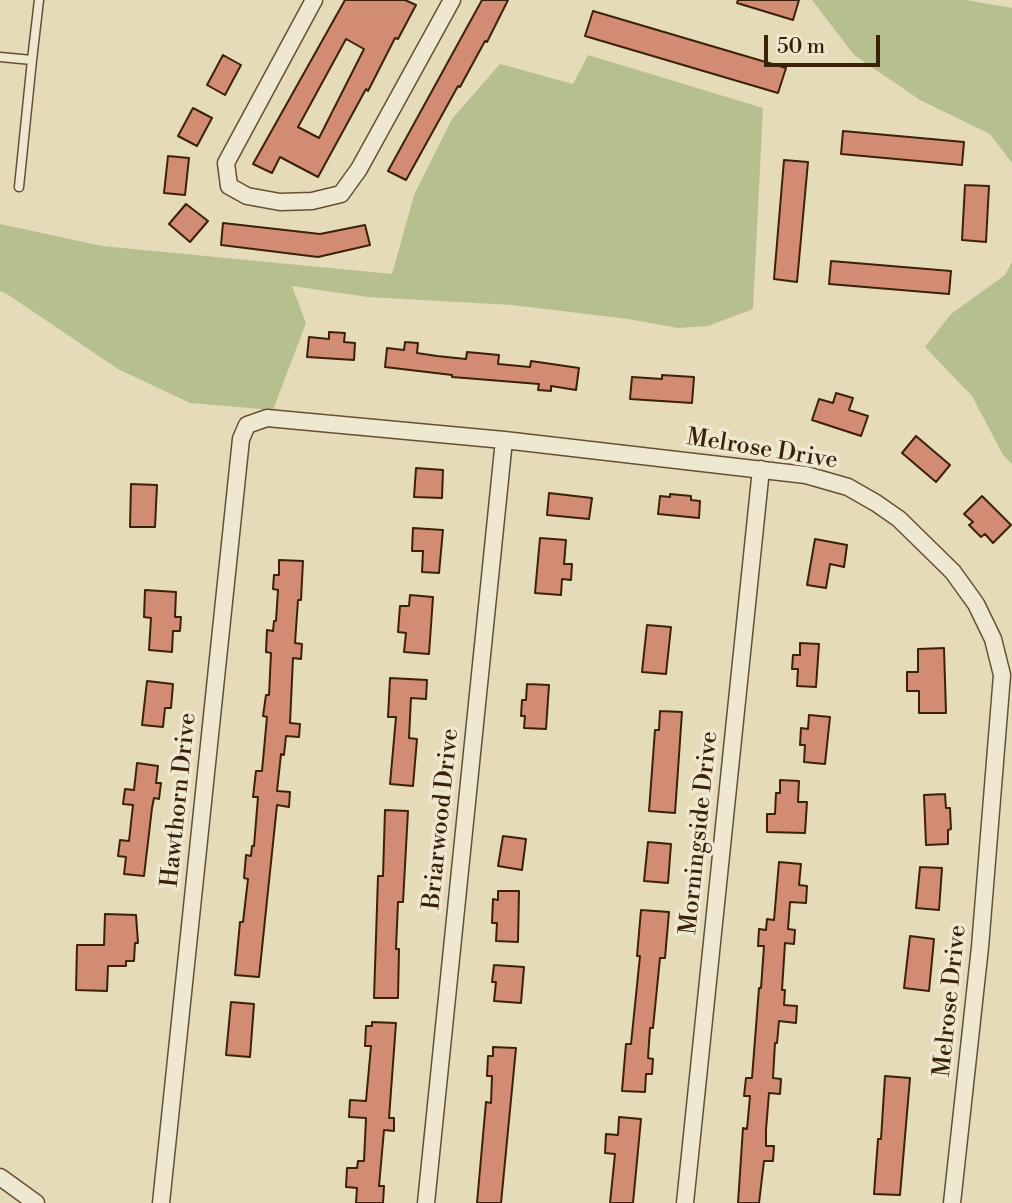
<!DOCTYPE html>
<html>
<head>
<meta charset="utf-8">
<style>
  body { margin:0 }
  #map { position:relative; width:1012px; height:1203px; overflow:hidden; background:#e5dbb8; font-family:"Libre Bodoni",serif }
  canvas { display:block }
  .scale { position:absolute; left:764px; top:35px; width:116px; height:32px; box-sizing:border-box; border:4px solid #3b2108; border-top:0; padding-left:9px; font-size:21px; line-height:24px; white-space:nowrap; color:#3b2108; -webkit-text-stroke:5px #eee8d1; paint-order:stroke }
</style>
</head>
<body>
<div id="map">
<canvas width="1012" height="1203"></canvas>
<div class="scale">50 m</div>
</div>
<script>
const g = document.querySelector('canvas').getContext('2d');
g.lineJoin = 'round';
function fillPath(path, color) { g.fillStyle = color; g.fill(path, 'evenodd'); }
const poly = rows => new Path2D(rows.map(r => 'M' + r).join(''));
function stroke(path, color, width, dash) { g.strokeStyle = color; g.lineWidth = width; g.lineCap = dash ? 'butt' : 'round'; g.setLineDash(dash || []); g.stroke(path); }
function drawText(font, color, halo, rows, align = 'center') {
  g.font = font + ' "Libre Bodoni",serif'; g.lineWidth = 7; g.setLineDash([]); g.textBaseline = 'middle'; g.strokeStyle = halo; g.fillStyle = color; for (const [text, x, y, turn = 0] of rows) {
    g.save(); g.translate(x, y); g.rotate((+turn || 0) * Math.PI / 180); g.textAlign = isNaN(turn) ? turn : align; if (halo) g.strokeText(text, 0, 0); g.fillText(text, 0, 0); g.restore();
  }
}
fillPath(poly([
  [812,0,966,0,1012,8,1012,163,990,134,920,100,854,55],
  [588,55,763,108,753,309,708,326,678,328,628,319,512,305,368,297,292,286,306,323,273,410,190,403,118,369,7,294,0,291,0,224,102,246,392,274,414,195,452,119,500,64,573,84],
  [1012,262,1012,464,1003,455,972,396,925,347,951,314,1005,275]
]), '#b5c08e');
const building = poly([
  [345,0,405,0,416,5,398,39,395,38,368,91,366,89,318,177,280,157,272,173,253,164,345,0],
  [346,39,364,49,319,138,298,127,346,39],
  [482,0,508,0,487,42,485,41,460,87,458,86,406,180,388,171,482,0],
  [738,0,799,0,793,20,737,3,738,0],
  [593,11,786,68,778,93,585,36,593,11],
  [223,55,241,65,225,95,207,85,223,55],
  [193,108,212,118,197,146,178,136,193,108],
  [843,131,964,142,962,165,841,154,843,131],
  [168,156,189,158,185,195,164,193,168,156],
  [784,160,808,162,797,282,774,279,784,160],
  [965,185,989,186,986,242,962,240,965,185],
  [186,204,208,221,190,242,169,224,186,204],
  [223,223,320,234,365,225,370,245,318,257,221,245,223,223],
  [831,261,951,271,949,294,829,284,831,261],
  [329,332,345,333,344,342,355,343,354,360,307,357,309,337,329,339,329,332],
  [405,342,418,343,417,353,437,356,466,359,467,352,499,355,498,364,530,367,531,361,579,368,576,390,551,386,551,391,538,390,539,384,452,377,452,375,385,367,387,348,404,350,405,342],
  [662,375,694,377,692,403,630,399,632,377,662,379,662,375],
  [836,393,853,398,849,410,868,416,861,436,812,420,819,399,833,403,836,393],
  [916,436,950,465,936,482,902,453,916,436],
  [416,468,443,470,442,498,414,497,416,468],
  [131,484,157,485,155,527,130,527,131,484],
  [549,493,592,498,589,519,547,515,549,493],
  [670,494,691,496,691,500,700,501,699,518,658,514,660,496,670,497,670,494],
  [982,496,1011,525,993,543,985,534,981,537,969,525,973,522,964,514,982,496],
  [413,528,443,530,439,573,422,572,423,551,412,551,413,528],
  [540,538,566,540,564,564,572,564,571,580,562,579,561,595,535,593,540,538],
  [815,539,847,545,844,567,830,564,826,588,807,585,815,539],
  [279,560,303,561,301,600,298,600,295,643,302,644,301,659,293,658,290,723,300,724,299,737,286,736,284,755,281,754,277,791,290,792,289,807,277,805,259,977,235,975,240,922,243,922,248,879,244,878,246,855,251,856,252,846,254,846,258,797,253,797,256,771,262,771,267,717,263,716,266,695,269,695,271,653,266,652,267,630,273,631,274,621,276,621,278,590,273,589,274,575,279,575,279,560],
  [145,590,176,592,175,617,181,617,180,631,173,631,172,652,149,650,151,618,144,617,145,590],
  [410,595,433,597,429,654,404,652,406,633,398,632,400,606,409,606,410,595],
  [647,625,671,627,666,674,642,672,647,625],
  [800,643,819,644,816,687,797,686,798,669,792,669,793,655,800,655,800,643],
  [944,648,946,713,919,713,919,691,907,691,907,672,918,672,918,649,944,648],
  [390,678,427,680,426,699,411,698,409,738,417,739,413,786,390,784,396,717,388,717,390,678],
  [147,681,173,684,171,708,165,708,163,727,142,725,147,681],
  [527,684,549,685,546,729,524,728,525,716,521,716,522,700,526,700,527,684],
  [660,711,682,712,675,813,649,811,655,730,659,730,660,711],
  [809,715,830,717,825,764,804,762,805,745,800,745,801,728,808,729,809,715],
  [137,763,158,766,156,783,161,783,159,799,154,798,152,808,144,876,124,874,126,857,118,856,120,840,129,841,133,805,123,804,125,789,134,790,137,763],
  [780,780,799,781,798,802,807,802,805,833,767,832,767,814,775,814,776,793,780,793,780,780],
  [945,794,946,808,950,808,951,829,948,830,948,844,926,845,924,795,945,794],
  [385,810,408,811,403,902,398,902,396,949,399,949,398,998,374,998,378,876,383,876,385,810],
  [503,836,526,839,522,870,498,866,503,836],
  [648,842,671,844,668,883,644,881,648,842],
  [779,862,801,864,799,885,807,886,806,903,790,902,788,929,795,930,794,944,785,943,782,990,785,990,784,1005,797,1006,796,1023,779,1021,777,1043,775,1043,773,1078,781,1079,780,1094,769,1093,766,1130,766,1146,774,1146,773,1161,764,1161,759,1203,738,1203,743,1128,747,1129,750,1096,744,1096,746,1078,752,1078,759,988,761,988,764,946,758,946,759,929,766,930,767,919,774,920,779,862],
  [920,867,942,868,939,910,916,908,920,867],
  [498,891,519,891,518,942,496,941,497,923,492,923,493,899,498,900,498,891],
  [641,910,669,912,665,958,660,958,653,1028,650,1028,648,1058,653,1059,652,1074,646,1074,645,1092,622,1091,626,1044,631,1044,640,956,637,956,641,910],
  [105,914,136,915,138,943,135,943,134,961,126,961,126,966,108,966,107,991,76,990,77,945,104,945,105,914],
  [910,936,934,939,929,991,904,988,910,936],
  [494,965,524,967,521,1003,494,1001,496,982,492,982,494,965],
  [231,1002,254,1004,250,1057,226,1055,231,1002],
  [372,1022,396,1023,389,1118,394,1118,394,1131,384,1130,379,1186,384,1186,383,1203,356,1203,357,1188,346,1187,347,1168,357,1168,358,1161,364,1161,366,1118,349,1117,350,1100,366,1101,371,1046,365,1046,366,1026,372,1026,372,1022],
  [493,1047,516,1048,501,1203,477,1203,486,1102,491,1103,492,1076,487,1076,488,1056,493,1056,493,1047],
  [885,1076,910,1078,900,1195,874,1194,878,1139,881,1139,885,1076],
  [619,1117,641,1119,633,1203,610,1203,615,1154,605,1153,606,1134,618,1135,619,1117]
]);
fillPath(building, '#d18c73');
stroke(building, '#3b2108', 2);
const service = poly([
  [0,57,32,60,39,0],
  [19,187,32,60]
]);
const minor = poly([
  [314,0,226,163,229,186,247,196,280,202,312,201,341,194,359,169,452,0],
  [0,1177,36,1203],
  [161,1203,241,439,247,425,267,418,504,440,806,475,848,487,876,503,899,519,953,572,976,604,993,639,1002,675,980,947,952,1203],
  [426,1203,504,440],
  [685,1203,761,469]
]);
stroke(service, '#665034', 11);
stroke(minor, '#665034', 19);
stroke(service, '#eee8d1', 8);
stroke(minor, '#eee8d1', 16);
drawText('24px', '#3b2108', '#eee8d1', [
  ["Melrose Drive",762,450,9],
  ["Hawthorn Drive",180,800,-84],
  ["Briarwood Drive",442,819,-84],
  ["Morningside Drive",700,833,-84],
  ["Melrose Drive",951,1001,-84]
]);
</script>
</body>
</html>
